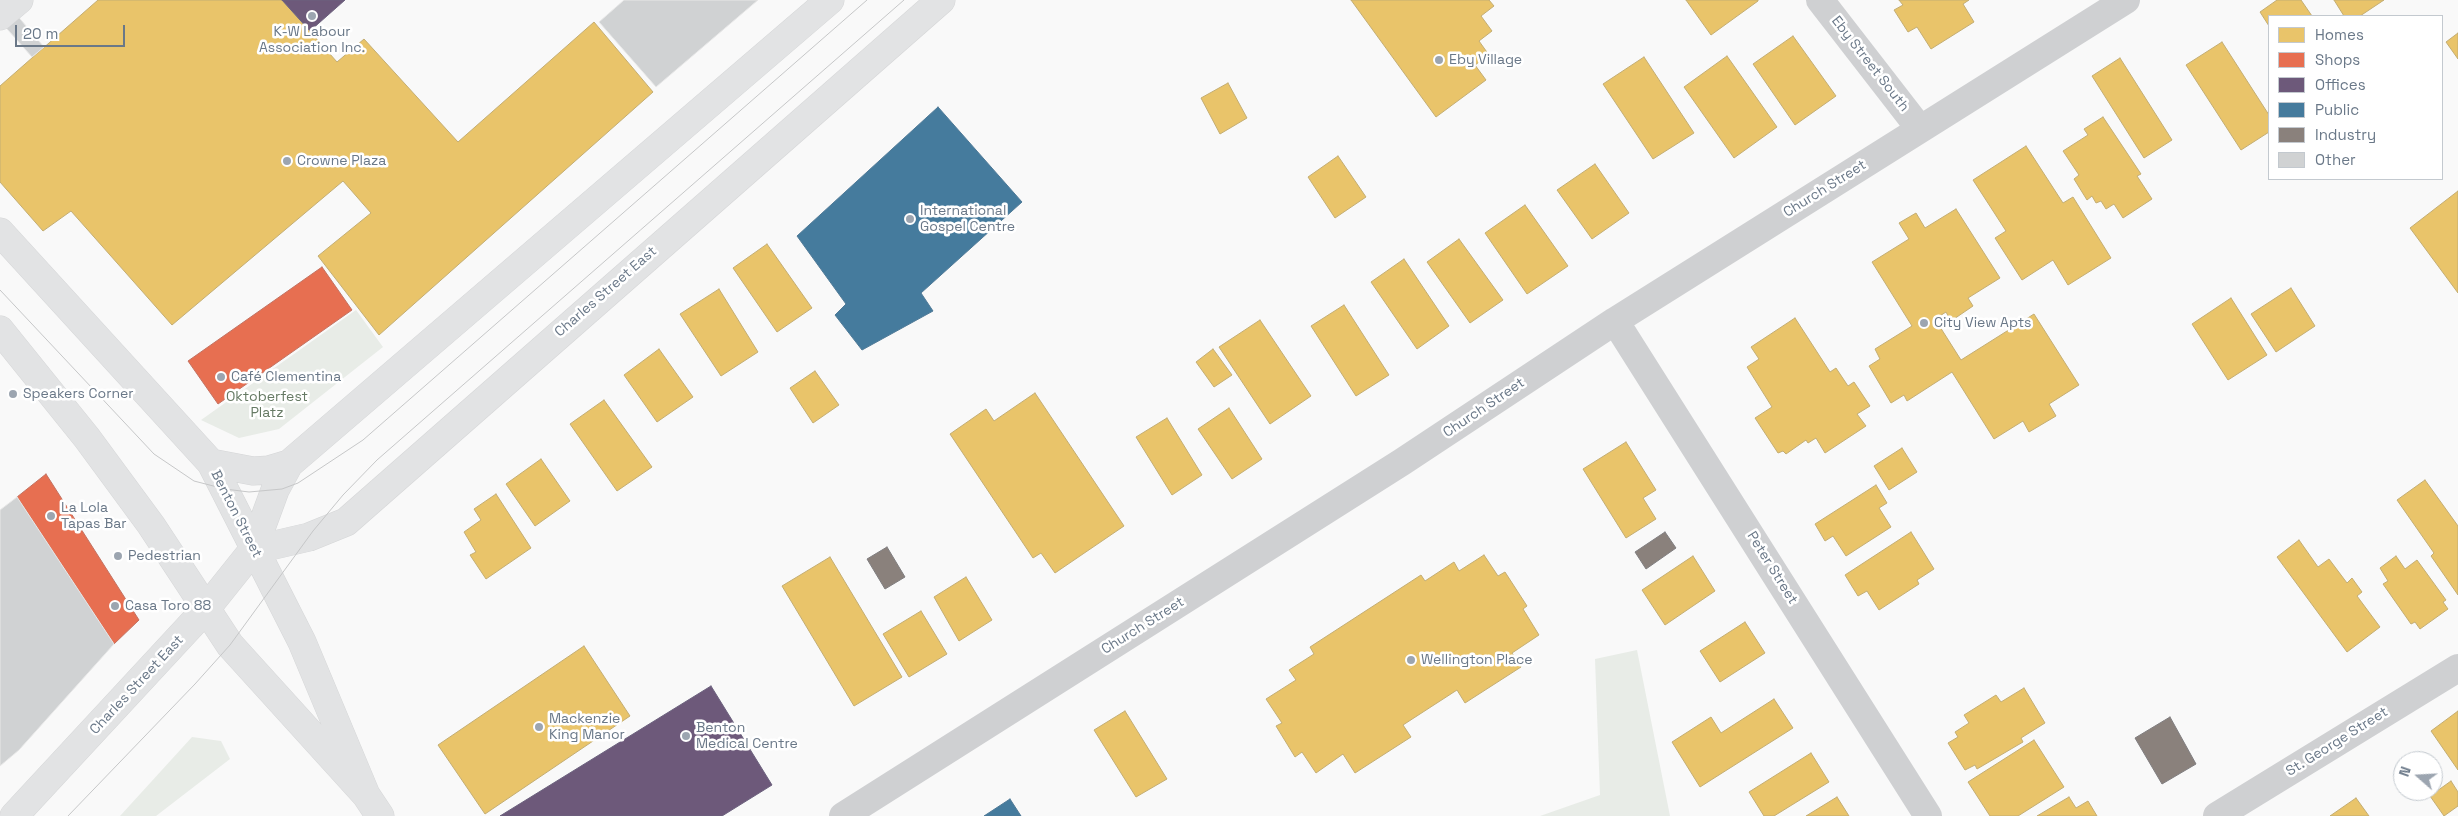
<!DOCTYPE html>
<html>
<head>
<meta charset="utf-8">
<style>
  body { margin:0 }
  #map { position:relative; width:2458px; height:816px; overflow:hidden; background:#f9f9f9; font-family:"Space Grotesk",sans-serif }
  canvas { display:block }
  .legend { position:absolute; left:2268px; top:15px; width:175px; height:165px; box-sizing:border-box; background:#fff; border:1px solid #c3c9cf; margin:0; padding:6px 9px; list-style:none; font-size:15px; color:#6a7888 }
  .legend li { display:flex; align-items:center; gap:10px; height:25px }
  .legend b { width:25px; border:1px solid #c3c9cf }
  .north { position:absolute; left:2393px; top:751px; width:50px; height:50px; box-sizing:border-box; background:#fff; border:1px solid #c3c9cf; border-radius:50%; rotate:289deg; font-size:14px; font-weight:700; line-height:20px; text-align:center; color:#6a7888 }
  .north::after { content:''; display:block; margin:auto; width:18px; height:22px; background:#9ca5b0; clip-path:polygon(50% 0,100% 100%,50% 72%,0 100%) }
  .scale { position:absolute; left:15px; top:25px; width:110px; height:22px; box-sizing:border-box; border:2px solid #6a7888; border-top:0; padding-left:6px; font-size:15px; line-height:18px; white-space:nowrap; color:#6a7888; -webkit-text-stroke:4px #fff; paint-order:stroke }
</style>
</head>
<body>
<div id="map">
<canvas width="2458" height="816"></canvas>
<ul class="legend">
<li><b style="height:14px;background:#e9c46a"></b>Homes</li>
<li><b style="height:14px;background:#e76f51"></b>Shops</li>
<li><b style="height:14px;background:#6d597a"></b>Offices</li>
<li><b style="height:14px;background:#457b9d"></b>Public</li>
<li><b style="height:14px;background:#8a817c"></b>Industry</li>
<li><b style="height:14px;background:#d0d2d3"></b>Other</li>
</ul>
<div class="north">N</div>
<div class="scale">20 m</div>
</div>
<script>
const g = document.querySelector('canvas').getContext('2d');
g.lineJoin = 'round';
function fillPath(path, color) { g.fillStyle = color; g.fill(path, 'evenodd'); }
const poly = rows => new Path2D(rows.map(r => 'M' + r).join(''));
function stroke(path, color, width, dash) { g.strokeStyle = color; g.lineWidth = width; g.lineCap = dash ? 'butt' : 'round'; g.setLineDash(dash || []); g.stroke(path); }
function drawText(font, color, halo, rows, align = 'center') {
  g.font = font + ' "Space Grotesk",sans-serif'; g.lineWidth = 5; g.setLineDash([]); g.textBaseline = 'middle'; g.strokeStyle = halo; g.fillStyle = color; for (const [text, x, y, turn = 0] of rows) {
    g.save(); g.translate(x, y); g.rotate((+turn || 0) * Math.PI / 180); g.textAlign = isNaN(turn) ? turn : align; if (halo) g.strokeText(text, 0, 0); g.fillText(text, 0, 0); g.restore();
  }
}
fillPath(poly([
  [356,310,383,347,279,429,239,438,201,420],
  [1637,650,1670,816,1540,816,1600,795,1595,659],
  [192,737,221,741,230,759,156,816,120,816]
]), '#e8ece7');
const homes = poly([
  [98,0,282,0,337,62,364,39,458,142,594,22,653,92,379,335,318,256,371,213,343,181,172,325,71,211,43,231,0,182,0,86,98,0],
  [1351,0,1489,0,1494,6,1481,16,1492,31,1479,41,1489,55,1475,65,1486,80,1436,117,1351,0],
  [1686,0,1758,0,1758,1,1711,35,1686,0],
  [1899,0,1969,0,1963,4,1974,22,1931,49,1917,27,1908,32,1894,10,1903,5,1899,0],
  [2277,0,2301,0,2312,16,2269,16,2269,26,2260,12,2277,0],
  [2334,0,2384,0,2360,16,2344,16,2334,0],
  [2458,33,2458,59,2446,42,2458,33],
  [1793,36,1836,96,1795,125,1753,64,1793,36],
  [2222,42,2269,115,2269,132,2241,150,2186,65,2222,42],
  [1727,56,1777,127,1734,158,1684,87,1727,56],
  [1644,57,1694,133,1653,159,1603,84,1644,57],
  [2120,58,2172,140,2144,158,2092,76,2120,58],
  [1228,83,1247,118,1220,134,1201,98,1228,83],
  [2103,117,2141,174,2137,176,2152,199,2123,218,2114,204,2106,209,2101,201,2096,203,2092,196,2087,200,2074,179,2079,175,2063,151,2088,135,2084,129,2103,117],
  [2026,146,2063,203,2073,197,2111,258,2068,285,2053,260,2022,280,1995,238,2006,231,1973,180,2026,146],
  [1338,156,1366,197,1335,218,1308,177,1338,156],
  [1595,164,1629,213,1592,239,1557,190,1595,164],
  [2458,191,2458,293,2410,228,2458,191],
  [1525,205,1568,266,1527,294,1485,233,1525,205],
  [1956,209,2000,278,1968,298,1973,306,1951,321,1946,312,1935,319,1961,360,2034,314,2079,385,2049,404,2056,416,2029,432,2023,421,1994,439,1952,372,1907,401,1904,395,1891,403,1869,366,1880,359,1875,349,1912,326,1872,262,1909,239,1899,223,1916,213,1925,228,1956,209],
  [1459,239,1503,300,1470,323,1427,262,1459,239],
  [767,244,812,308,777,332,733,268,767,244],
  [1404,259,1449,326,1417,349,1371,282,1404,259],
  [2291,288,2315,326,2276,352,2251,314,2291,288],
  [719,289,758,352,721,376,680,314,719,289],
  [2231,298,2267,355,2228,380,2192,324,2231,298],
  [1344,305,1389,375,1356,396,1311,326,1344,305],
  [1795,318,1830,372,1836,368,1848,386,1854,382,1870,406,1857,414,1866,426,1825,453,1816,438,1808,443,1806,440,1786,454,1783,451,1778,453,1755,418,1772,407,1747,367,1759,359,1751,347,1795,318],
  [1260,320,1311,396,1270,424,1219,347,1260,320],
  [659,349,693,397,657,422,624,375,659,349],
  [1213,349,1232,375,1214,387,1196,362,1213,349],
  [815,371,839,405,813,423,790,388,815,371],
  [1035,393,1124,526,1055,573,1041,553,1033,558,950,434,986,409,994,421,1035,393],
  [604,400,652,467,617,491,570,424,604,400],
  [1229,408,1262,459,1232,479,1198,429,1229,408],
  [1167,418,1202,475,1172,495,1136,437,1167,418],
  [1626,442,1656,490,1643,498,1656,519,1626,538,1583,469,1626,442],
  [1902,448,1917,472,1889,490,1874,466,1902,448],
  [541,459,570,501,535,526,506,484,541,459],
  [2425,480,2458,526,2458,595,2431,556,2434,553,2397,500,2425,480],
  [1876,485,1887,503,1879,508,1891,527,1846,556,1833,536,1825,541,1815,524,1876,485],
  [496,494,531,548,486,579,470,555,476,552,464,532,481,520,474,509,496,494],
  [1911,532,1934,569,1917,580,1919,584,1879,610,1867,591,1858,596,1845,575,1911,532],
  [2299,540,2318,567,2329,559,2347,583,2352,578,2362,592,2357,596,2380,627,2347,652,2277,557,2299,540],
  [1484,555,1498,576,1505,572,1527,606,1523,609,1539,635,1512,653,1521,667,1465,703,1457,690,1403,725,1411,737,1355,773,1343,754,1316,773,1302,752,1295,757,1276,726,1282,723,1266,699,1296,680,1289,670,1314,654,1310,647,1421,575,1425,581,1454,562,1459,571,1484,555],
  [1693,556,1715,591,1665,625,1642,590,1693,556],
  [2396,556,2405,569,2417,560,2446,600,2443,602,2448,609,2420,629,2415,622,2411,624,2383,584,2388,581,2380,568,2396,556],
  [830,557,902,677,854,706,782,586,830,557],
  [966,577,992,620,959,641,934,597,966,577],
  [921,611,947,654,909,677,883,634,921,611],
  [1745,622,1765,653,1720,682,1700,651,1745,622],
  [584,646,630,716,485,814,438,745,584,646],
  [2024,688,2045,723,2021,738,2023,742,1977,769,1975,765,1965,770,1948,743,1958,737,1955,732,1969,723,1964,715,1996,695,2001,702,2024,688],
  [1774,699,1793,728,1700,787,1672,742,1711,717,1721,733,1774,699],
  [1125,711,1167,779,1136,797,1094,730,1125,711],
  [2458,711,2458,770,2431,731,2458,711],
  [2034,740,2064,787,2018,816,1990,816,1968,782,2034,740],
  [1811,753,1829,782,1774,816,1764,816,1749,792,1811,753],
  [2451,781,2458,792,2458,806,2444,816,2430,796,2451,781],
  [1837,797,1849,816,1806,816,1837,797],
  [2069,797,2076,808,2088,801,2097,816,2037,816,2069,797],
  [2356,798,2369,816,2330,816,2356,798]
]);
fillPath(homes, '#e9c46a');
stroke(homes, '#c3ad73', 1);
const shops = poly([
  [322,267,352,310,218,404,188,361,322,267],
  [46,474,139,620,114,644,17,497,46,474]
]);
fillPath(shops, '#e76f51');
stroke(shops, '#c27262', 1);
const offices = poly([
  [282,0,345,0,310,31,282,0],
  [711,686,772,785,722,816,500,816,711,686]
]);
fillPath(offices, '#6d597a');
stroke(offices, '#6c627e', 1);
const public = poly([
  [938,107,1022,202,921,293,933,311,862,350,835,315,846,304,797,236,938,107],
  [1010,799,1021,816,984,816,1010,799]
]);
fillPath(public, '#457b9d');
stroke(public, '#507a97', 1);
const industry = poly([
  [1665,532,1676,548,1646,569,1635,552,1665,532],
  [887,547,905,577,885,589,867,559,887,547],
  [2170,717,2196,764,2162,784,2135,738,2170,717]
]);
fillPath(industry, '#8a817c');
stroke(industry, '#807e80', 1);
const building = poly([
  [4,0,44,47,32,57,0,21,4,0],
  [624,0,758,0,656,87,599,22,624,0],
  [17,497,114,644,19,750,0,766,0,510,17,497]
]);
fillPath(building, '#d0d2d3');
stroke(building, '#e8e8e8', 1);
const secondary = poly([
  [0,16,19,0],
  [0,232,211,463,302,642,366,795],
  [0,330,87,438,151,525,230,645,366,795,380,816],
  [211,463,253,471,269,470,289,464],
  [253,550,309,537,346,522,941,0],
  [14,816,205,610,253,550,275,490,289,464,830,0]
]);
stroke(secondary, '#d5d6d7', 29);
stroke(poly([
  [1820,0,1920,129],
  [1615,321,1928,816],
  [843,816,1402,462,1615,321,2126,0],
  [2217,816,2458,668]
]), '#cfd0d2', 28);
stroke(secondary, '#e2e3e4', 28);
stroke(poly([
  [0,290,154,454,194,481,225,489,249,492,282,489,298,483,363,440,867,0],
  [68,816,195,684,230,645,313,531,343,495,377,460,904,0]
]), '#c6c7c8', 1);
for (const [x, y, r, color] of [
  [312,16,5,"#9ca5b0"],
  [1439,60,5,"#9ca5b0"],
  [287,161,5,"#9ca5b0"],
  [910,219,5,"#9ca5b0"],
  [1924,323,5,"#9ca5b0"],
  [221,377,5,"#9ca5b0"],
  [13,394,5,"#9ca5b0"],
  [51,516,5,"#9ca5b0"],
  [118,556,5,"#9ca5b0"],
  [115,606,5,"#9ca5b0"],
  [1411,660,5,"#9ca5b0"],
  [539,727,5,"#9ca5b0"],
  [686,736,5,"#9ca5b0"]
]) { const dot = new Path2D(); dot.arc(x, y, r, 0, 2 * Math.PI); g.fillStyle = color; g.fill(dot); stroke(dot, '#fff', 2); }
drawText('14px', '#6a7888', '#fff', [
  ["K-W Labour",312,32,"center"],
  ["Association Inc.",312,48,"center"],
  ["Eby Village",1449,60],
  ["Crowne Plaza",297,161],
  ["International",920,211],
  ["Gospel Centre",920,227],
  ["City View Apts",1934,323],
  ["Café Clementina",231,377],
  ["Speakers Corner",23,394],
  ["La Lola",61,508],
  ["Tapas Bar",61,524],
  ["Pedestrian",128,556],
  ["Casa Toro 88",125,606],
  ["Wellington Place",1421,660],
  ["Mackenzie",549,719],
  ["King Manor",549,735],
  ["Benton",696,728],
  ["Medical Centre",696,744]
], 'left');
drawText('14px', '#6a7888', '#fff', [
  ["Eby Street South",1870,64,52],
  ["Church Street",1825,189,-32],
  ["Charles Street East",606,292,-41],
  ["Church Street",1484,408,-34],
  ["Benton Street",236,514,63],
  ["Peter Street",1772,568,58],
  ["Church Street",1143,626,-32],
  ["Charles Street East",137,685,-47],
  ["St. George Street",2337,742,-32]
]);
drawText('14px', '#667a64', '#fff', [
  ["Oktoberfest",267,397],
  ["Platz",267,413]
]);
</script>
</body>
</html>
